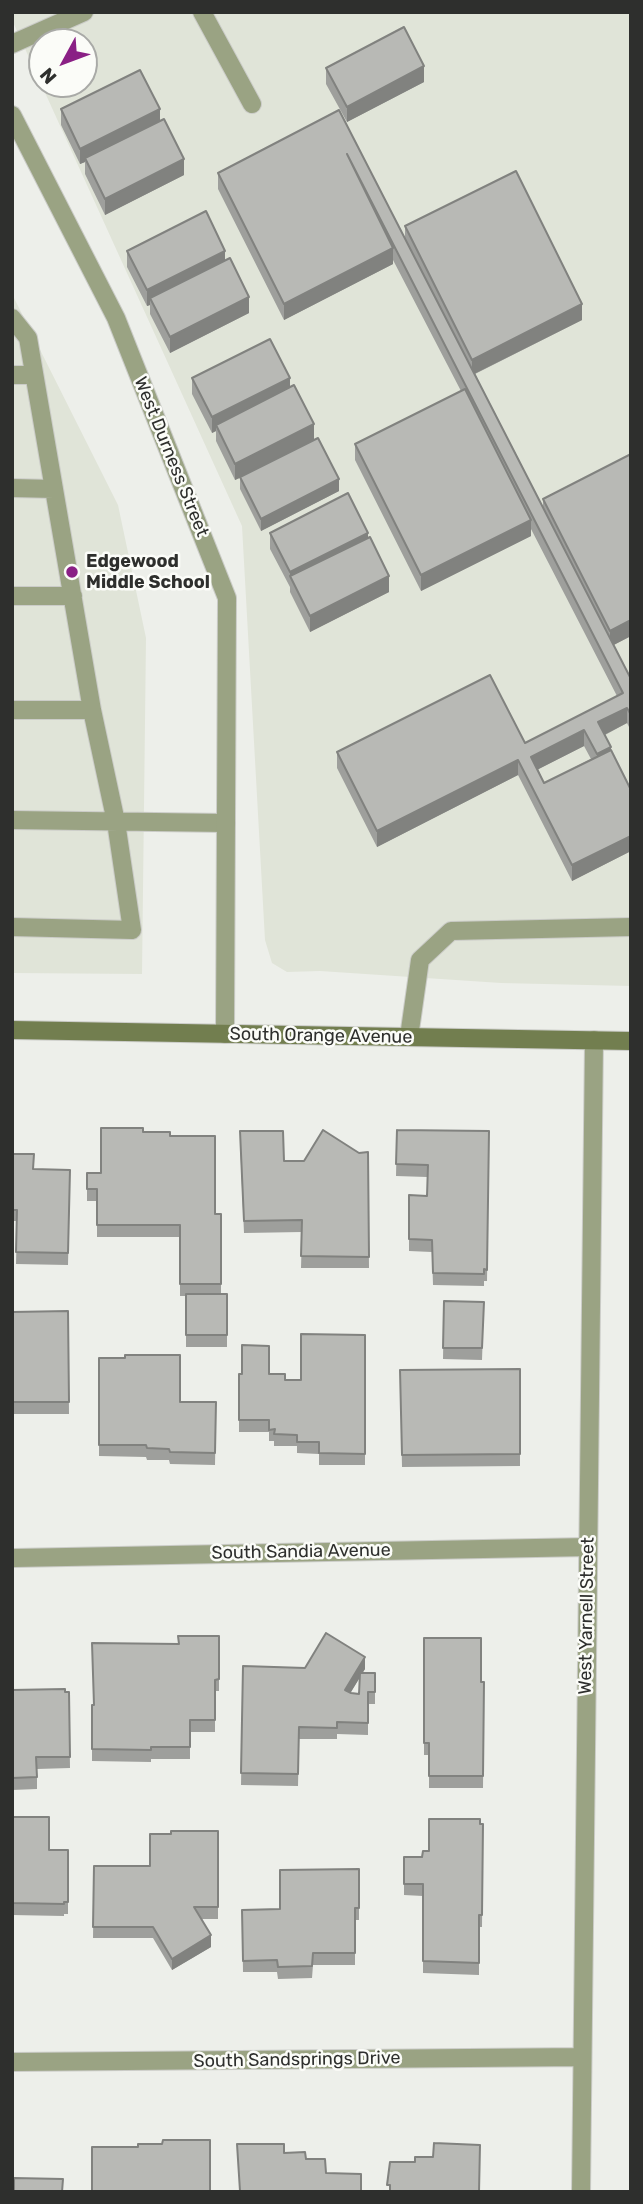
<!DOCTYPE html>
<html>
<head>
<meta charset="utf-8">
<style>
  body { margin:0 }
  #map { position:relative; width:643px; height:2204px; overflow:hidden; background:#edefea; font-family:Rubik,sans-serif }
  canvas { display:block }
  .frame { position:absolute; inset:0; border:14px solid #2e2f2d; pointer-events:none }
  .north { position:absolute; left:28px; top:28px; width:70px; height:70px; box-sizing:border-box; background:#fbfcf8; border:2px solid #a9aaa7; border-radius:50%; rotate:229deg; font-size:19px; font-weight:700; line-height:28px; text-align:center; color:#2e2f2d }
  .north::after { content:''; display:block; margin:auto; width:24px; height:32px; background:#8a2085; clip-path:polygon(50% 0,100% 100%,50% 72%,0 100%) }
</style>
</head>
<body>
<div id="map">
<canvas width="643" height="2204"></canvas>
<div class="frame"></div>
<div class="north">N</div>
</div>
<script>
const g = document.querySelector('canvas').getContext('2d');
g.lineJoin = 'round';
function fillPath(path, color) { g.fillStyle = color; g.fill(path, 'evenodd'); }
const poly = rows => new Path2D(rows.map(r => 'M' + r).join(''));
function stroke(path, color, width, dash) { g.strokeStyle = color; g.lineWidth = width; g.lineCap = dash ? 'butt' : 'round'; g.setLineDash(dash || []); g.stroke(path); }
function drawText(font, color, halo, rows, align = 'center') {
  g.font = font + ' Rubik,sans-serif'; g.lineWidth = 5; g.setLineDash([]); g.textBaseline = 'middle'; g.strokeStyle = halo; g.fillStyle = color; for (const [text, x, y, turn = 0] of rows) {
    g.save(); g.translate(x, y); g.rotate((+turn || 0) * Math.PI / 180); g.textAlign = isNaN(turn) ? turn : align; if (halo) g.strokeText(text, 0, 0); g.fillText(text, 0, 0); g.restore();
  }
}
fillPath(poly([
  [12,12,631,12,631,986,501,983,320,971,287,972,272,963,265,940,242,526,12,20],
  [42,42,84,42,84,84,42,84],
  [12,294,118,505,146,638,142,974,12,973]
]), '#e0e4d8');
const lane = poly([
  [202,12,252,104],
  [12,44,84,12],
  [12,318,28,338,92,710,116,822,132,930,12,927],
  [12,375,34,375],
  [12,488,54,489],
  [12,596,73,596],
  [12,710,92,710],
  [12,820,226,823],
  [409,1037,420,960,451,931,631,927]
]);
const street = poly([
  [12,115,116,318,227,598,225,1034],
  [14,1558,588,1547],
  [12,2062,582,2057],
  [581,2192,594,1040]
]);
const secondary = poly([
  [12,1030,631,1041]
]);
stroke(lane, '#cbccc8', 20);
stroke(street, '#cbccc8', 20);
stroke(secondary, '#cbccc8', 20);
stroke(lane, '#9aa383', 18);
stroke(street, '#9aa383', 18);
stroke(secondary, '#727e4f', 18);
fillPath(poly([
  [326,68,424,82,347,122,326,84],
  [61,109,160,121,184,175,105,215,85,174,85,162,80,164,61,125],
  [339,110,405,238,405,226,582,320,475,374,543,507,543,499,631,454,631,636,613,645,631,679,631,731,627,723,605,735,611,750,631,790,631,851,572,881,518,775,377,847,337,768,337,752,525,743,617,696,531,529,531,536,421,591,355,460,355,444,461,391,393,260,393,264,284,320,218,189,218,173],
  [584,746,591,759,544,783,538,769],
  [127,251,225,260,249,313,170,353,150,314,150,305,147,306,127,267],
  [192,378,290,387,314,440,339,491,261,531,240,489,240,478,235,480,216,441,216,431,212,433,192,394],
  [270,533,368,538,389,592,310,632,290,592,290,587,270,549],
  [397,1130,489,1131,487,1281,484,1281,484,1286,433,1285,432,1252,409,1251,409,1195,427,1196,427,1177,396,1176],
  [143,1132,170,1136,215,1214,221,1214,221,1294,227,1294,227,1347,186,1347,186,1296,180,1296,180,1237,97,1237,97,1201,87,1201,87,1173,101,1173],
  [240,1143,284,1161,304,1161,359,1153,368,1152,369,1268,301,1268,302,1232,244,1233],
  [12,1154,34,1169,70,1170,68,1265,16,1264,17,1221,12,1221],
  [444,1301,484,1302,482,1360,443,1359],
  [68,1311,69,1414,12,1414,12,1312],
  [365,1335,365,1465,319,1465,319,1454,297,1453,297,1446,274,1446,274,1441,269,1441,269,1432,239,1432,239,1374,269,1374,285,1380,301,1380],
  [99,1358,180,1402,216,1402,215,1465,170,1464,169,1460,147,1460,146,1457,99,1456],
  [520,1369,520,1466,402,1467,400,1370],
  [219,1636,219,1691,215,1691,215,1732,190,1732,190,1759,151,1759,151,1762,92,1761,92,1705,94,1705,178,1644],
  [424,1638,481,1682,484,1682,483,1788,429,1788,429,1755,424,1755],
  [243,1666,365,1669,362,1673,375,1673,375,1704,368,1704,368,1735,337,1734,337,1739,299,1739,298,1786,241,1785],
  [360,1677,359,1694,350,1693],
  [12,1690,69,1692,70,1768,37,1769,37,1789,12,1790],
  [12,1817,49,1850,68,1850,68,1914,64,1914,64,1916,12,1915],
  [480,1824,483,1824,482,1927,479,1927,479,1975,423,1973,423,1896,404,1895,404,1857,422,1857,429,1851],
  [218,1831,218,1919,202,1919,211,1947,172,1970,153,1938,93,1938,94,1866,150,1866,171,1834],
  [359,1869,359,1920,355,1920,355,1965,313,1965,312,1978,278,1979,277,1972,243,1972,242,1910,280,1909]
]), '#9e9f9c');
fillPath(poly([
  [424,66,424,82,347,122,347,107],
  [160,109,160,125,85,158,85,162,80,164,80,149],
  [184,159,184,175,105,215,105,199],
  [393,248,393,264,284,320,284,304],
  [225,251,225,267,150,298,150,305,147,306,147,290],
  [249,297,249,313,170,353,170,337],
  [582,304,582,320,472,375,472,360],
  [290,378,290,394,216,425,216,431,212,433,212,417],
  [314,424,314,440,235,480,235,464],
  [339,479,339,491,261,531,261,519],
  [531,520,531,536,421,591,421,575],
  [368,533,368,549,290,576,290,572],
  [389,576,389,592,310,632,310,616],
  [631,620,631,636,610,647,610,631],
  [627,708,627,723,598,738,598,722],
  [584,730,584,746,531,773,531,757],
  [611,747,611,763,597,770,597,754],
  [518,760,518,775,377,847,377,831],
  [631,836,631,851,572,881,572,865],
  [365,1657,365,1669,345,1702,345,1690],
  [211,1935,211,1947,172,1970,172,1959]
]), '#81827f');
const building = poly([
  [404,27,424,66,347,107,326,68,404,27],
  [140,70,160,109,80,149,61,109,140,70],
  [339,110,631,679,631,715,627,708,598,722,611,747,597,754,584,730,531,757,544,783,611,750,631,790,631,836,572,865,518,760,377,831,337,752,490,675,525,743,623,693,347,154,393,248,284,304,218,173,339,110],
  [164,119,184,159,105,199,85,158,164,119],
  [516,171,582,304,472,360,405,226,516,171],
  [206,211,225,251,147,290,127,251,206,211],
  [230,258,249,297,170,337,150,298,230,258],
  [270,339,290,378,212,417,192,378,270,339],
  [294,385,314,424,235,464,216,425,294,385],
  [465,389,531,520,421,575,355,444,465,389],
  [318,438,339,479,261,519,240,477,318,438],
  [631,454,631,620,610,631,543,499,631,454],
  [348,493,368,533,290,572,270,533,348,493],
  [370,537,389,576,310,616,290,576,370,537],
  [101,1128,143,1128,143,1132,170,1132,170,1136,215,1136,215,1214,221,1214,221,1284,180,1284,180,1225,97,1225,97,1189,87,1189,87,1173,101,1173,101,1128],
  [323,1130,359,1153,368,1152,369,1257,301,1256,302,1220,244,1221,240,1131,283,1131,284,1161,304,1161,323,1130],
  [397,1130,489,1131,487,1270,484,1269,484,1274,433,1273,432,1240,409,1239,409,1195,427,1196,428,1165,396,1164,397,1130],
  [12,1154,34,1154,33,1169,70,1170,68,1253,16,1252,17,1210,12,1210,12,1154],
  [186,1294,227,1294,227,1335,186,1335,186,1294],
  [444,1301,484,1302,482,1348,443,1348,444,1301],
  [68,1311,69,1402,12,1402,12,1312,68,1311],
  [301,1334,365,1335,365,1454,319,1453,319,1442,297,1442,297,1435,274,1434,275,1429,269,1430,269,1420,239,1420,239,1374,242,1374,242,1345,269,1346,269,1374,285,1374,285,1380,301,1380,301,1334],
  [125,1355,180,1355,180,1402,216,1402,215,1453,170,1452,169,1449,147,1448,146,1445,99,1445,99,1358,125,1358,125,1355],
  [520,1369,520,1454,402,1455,400,1370,520,1369],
  [326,1633,365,1657,345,1690,351,1693,359,1694,360,1673,375,1673,375,1692,368,1692,368,1723,337,1722,337,1728,299,1727,298,1774,241,1773,243,1666,305,1668,326,1633],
  [178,1636,219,1636,219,1679,215,1680,215,1720,190,1720,190,1747,151,1747,151,1750,92,1749,92,1705,94,1705,92,1643,179,1644,178,1636],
  [424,1638,481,1638,481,1682,484,1682,483,1776,429,1776,429,1743,424,1743,424,1638],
  [65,1689,65,1692,69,1692,70,1757,36,1757,37,1777,12,1778,12,1690,65,1689],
  [12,1817,49,1817,49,1850,68,1850,68,1902,64,1902,64,1904,12,1903,12,1817],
  [429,1819,480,1819,480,1824,483,1824,482,1915,479,1915,479,1963,423,1961,423,1884,404,1884,404,1857,422,1857,423,1851,429,1851,429,1819],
  [171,1831,218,1831,218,1907,194,1907,211,1935,172,1959,153,1927,93,1927,94,1866,150,1866,150,1834,171,1834,171,1831],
  [359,1869,359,1908,355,1908,355,1953,313,1953,312,1966,278,1967,277,1960,243,1961,242,1910,280,1909,280,1870,359,1869],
  [163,2140,210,2140,210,2192,92,2192,92,2147,138,2147,138,2144,162,2144,163,2140],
  [434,2143,480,2145,479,2192,390,2192,390,2185,387,2185,390,2162,415,2162,415,2157,433,2157,434,2143],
  [237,2144,284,2144,284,2153,305,2152,306,2159,325,2159,326,2173,361,2174,361,2192,224,2192,240,2191,237,2144],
  [14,2178,63,2179,62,2192,14,2192,14,2178]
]);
fillPath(building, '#b8b9b5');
stroke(building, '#81827f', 2);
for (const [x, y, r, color] of [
  [72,572,7,"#8a2085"]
]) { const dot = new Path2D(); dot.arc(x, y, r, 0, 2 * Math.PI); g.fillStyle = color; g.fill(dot); stroke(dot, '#fbfcf8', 2.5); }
drawText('18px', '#2e2f2d', '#fbfcf8', [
  ["West Durness Street",171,457,68],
  ["South Orange Avenue",321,1036,1],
  ["South Sandia Avenue",301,1552,-1],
  ["West Yarnell Street",587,1616,-89],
  ["South Sandsprings Drive",297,2060,-1]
]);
drawText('bold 18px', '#2e2f2d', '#fbfcf8', [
  ["Edgewood",86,562],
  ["Middle School",86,583]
], 'left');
</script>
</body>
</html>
